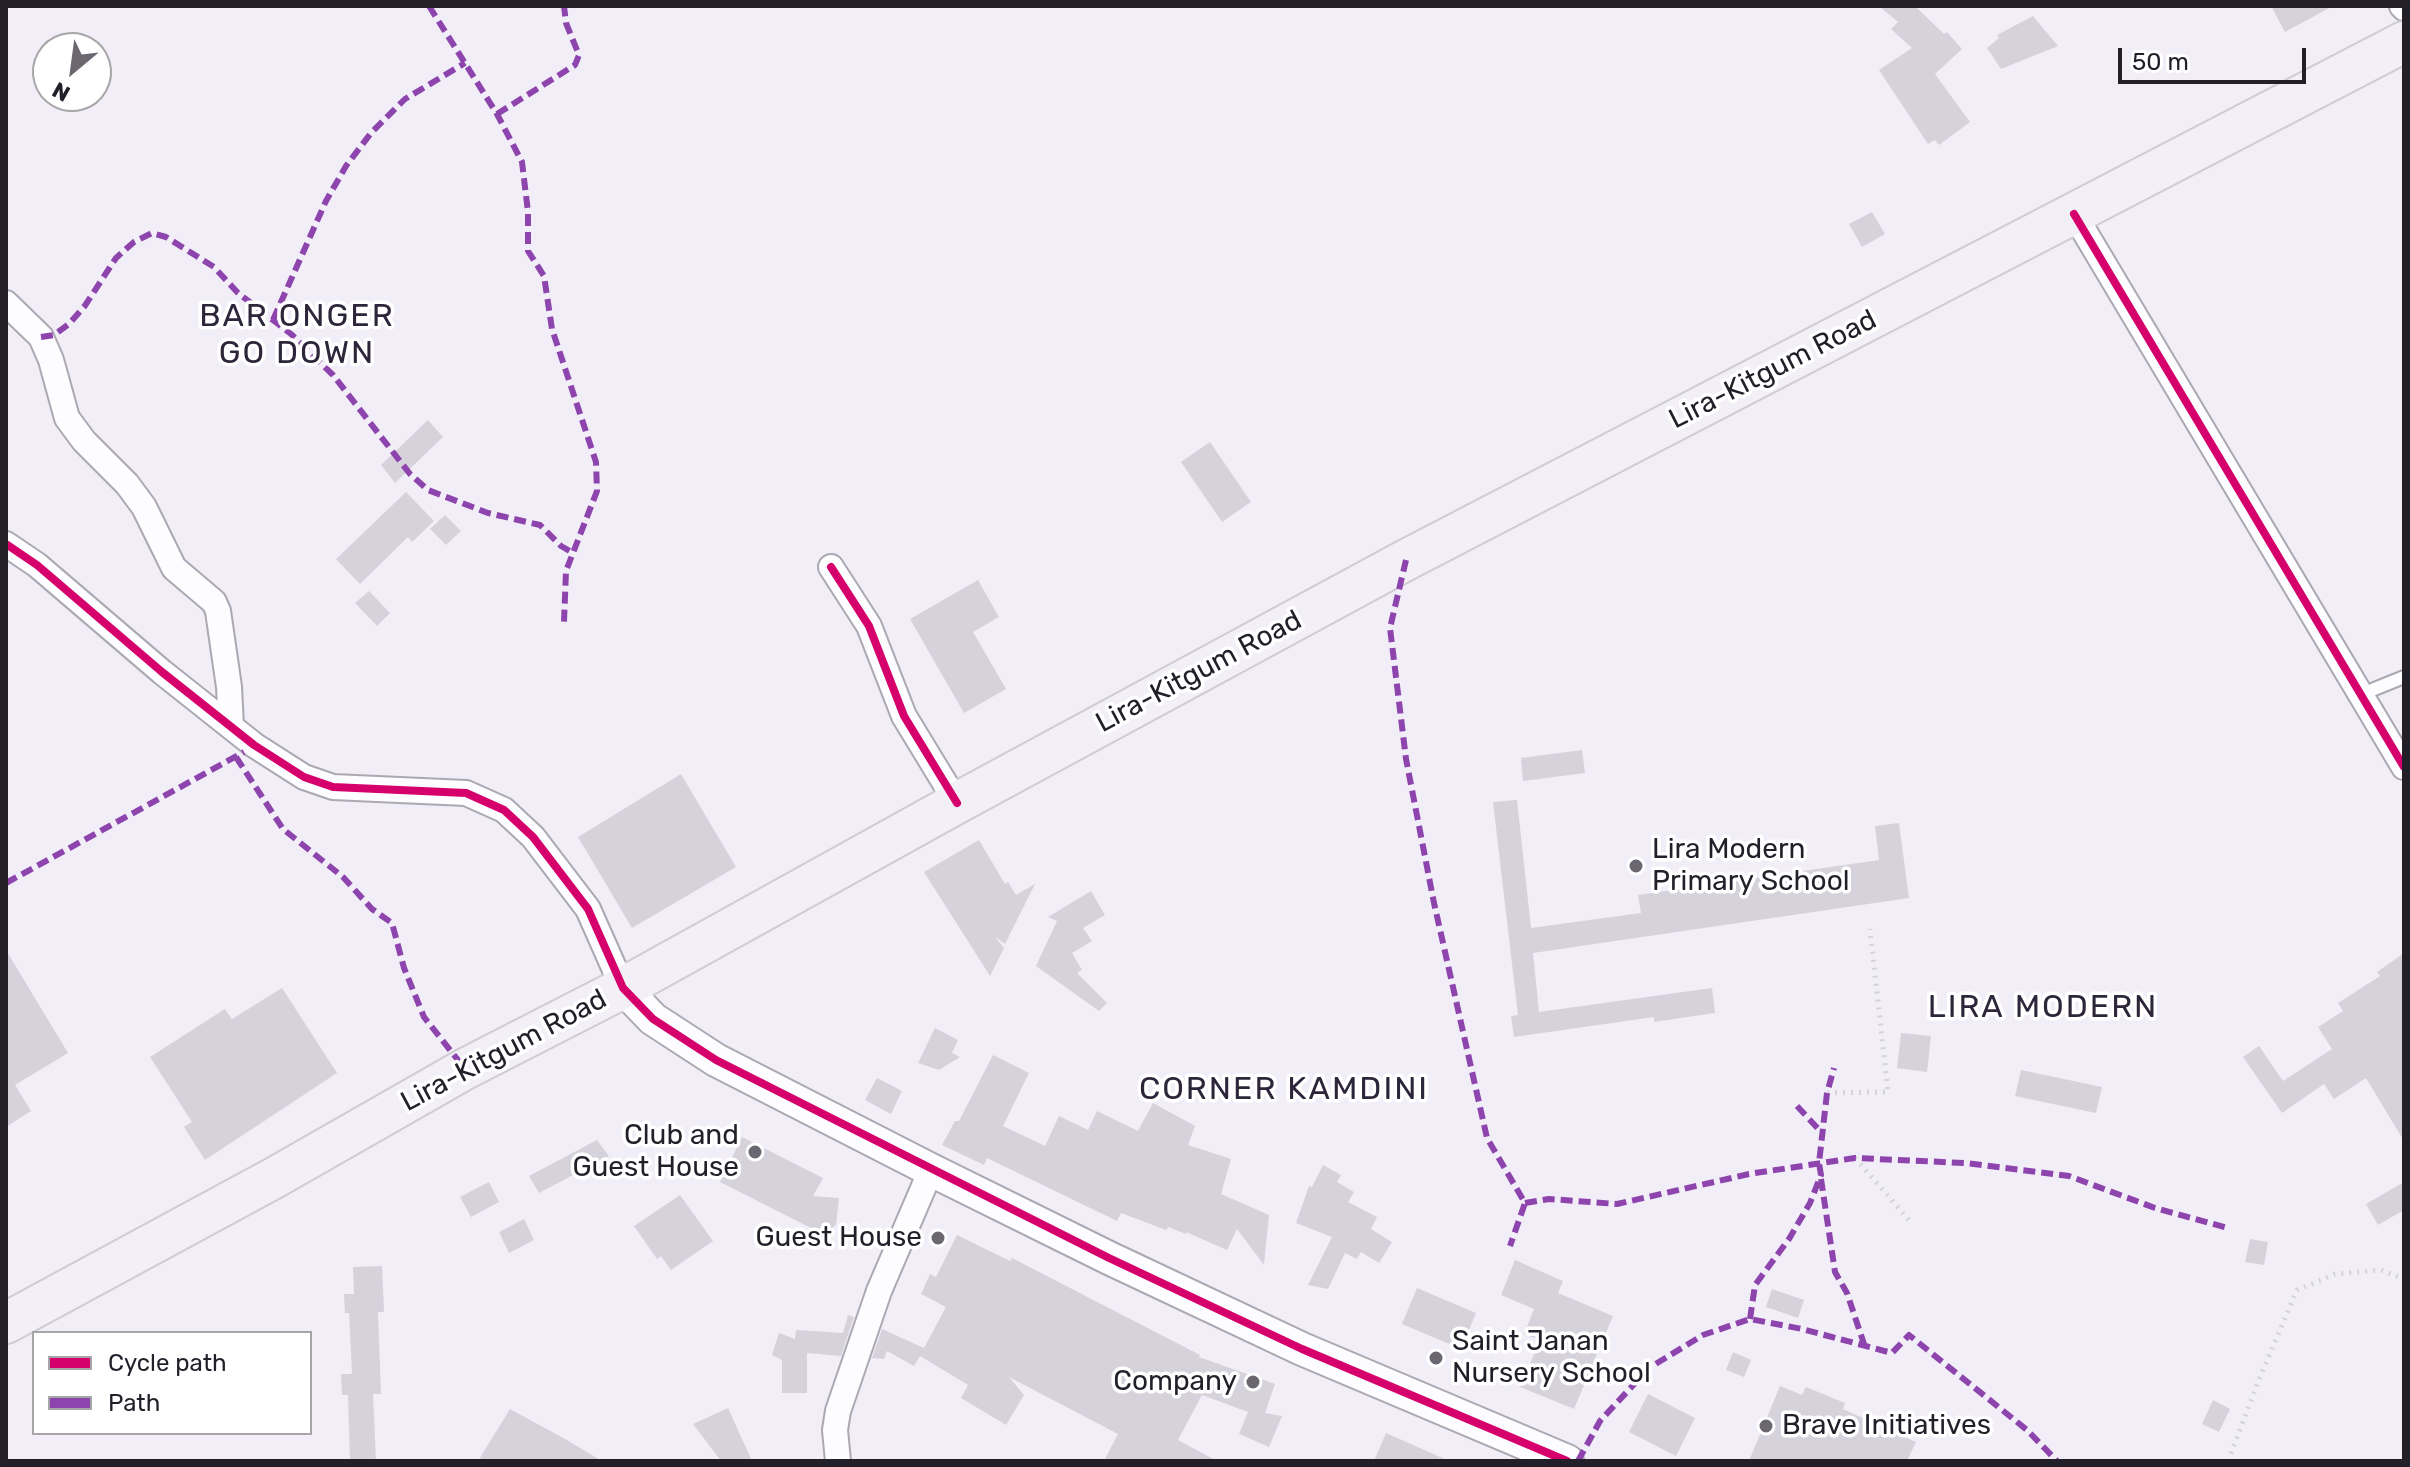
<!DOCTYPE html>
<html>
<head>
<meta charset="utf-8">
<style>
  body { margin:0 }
  #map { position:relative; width:2410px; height:1467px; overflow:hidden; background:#f1eef8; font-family:Rubik,sans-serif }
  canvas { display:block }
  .frame { position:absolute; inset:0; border:8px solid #221f29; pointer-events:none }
  .legend { position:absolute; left:32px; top:1331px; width:280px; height:104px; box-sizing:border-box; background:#fff; border:2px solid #a7a5a9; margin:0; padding:10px 14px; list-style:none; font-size:24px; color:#221f29 }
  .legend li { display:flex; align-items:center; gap:16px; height:40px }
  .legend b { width:40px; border:2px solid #a7a5a9 }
  .north { position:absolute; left:32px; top:32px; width:80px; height:80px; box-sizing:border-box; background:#fff; border:2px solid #a7a5a9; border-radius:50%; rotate:209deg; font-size:22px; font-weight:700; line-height:32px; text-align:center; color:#221f29 }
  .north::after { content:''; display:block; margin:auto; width:28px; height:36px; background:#6a6771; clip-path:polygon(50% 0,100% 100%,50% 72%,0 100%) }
  .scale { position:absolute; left:2118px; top:48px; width:188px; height:36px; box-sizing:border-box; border:4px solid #221f29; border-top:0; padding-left:10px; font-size:24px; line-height:28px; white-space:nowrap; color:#221f29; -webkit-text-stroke:6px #fff; paint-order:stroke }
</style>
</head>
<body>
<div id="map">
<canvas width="2410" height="1467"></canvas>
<div class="frame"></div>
<ul class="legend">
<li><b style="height:10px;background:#d6006c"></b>Cycle path</li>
<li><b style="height:10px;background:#8e44ad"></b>Path</li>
</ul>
<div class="north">N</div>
<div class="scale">50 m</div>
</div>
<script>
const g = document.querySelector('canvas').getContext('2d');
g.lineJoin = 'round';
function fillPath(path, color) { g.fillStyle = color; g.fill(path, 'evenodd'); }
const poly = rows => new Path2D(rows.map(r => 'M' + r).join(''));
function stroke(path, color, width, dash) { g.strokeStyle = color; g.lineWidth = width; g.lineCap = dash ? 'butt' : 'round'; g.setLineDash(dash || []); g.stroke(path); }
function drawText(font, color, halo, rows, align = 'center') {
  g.font = font + ' Rubik,sans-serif'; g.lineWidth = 7; g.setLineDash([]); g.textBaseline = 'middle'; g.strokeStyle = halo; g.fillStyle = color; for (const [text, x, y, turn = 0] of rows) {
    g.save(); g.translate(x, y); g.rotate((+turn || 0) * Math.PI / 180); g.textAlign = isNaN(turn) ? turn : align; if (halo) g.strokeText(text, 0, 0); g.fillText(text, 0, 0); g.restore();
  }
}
fillPath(poly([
  [1879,6,1915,6,1944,34,1947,32,1962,49,1935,74,1970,122,1939,145,1935,140,1928,144,1879,70,1912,48,1891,29,1898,22],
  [2271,6,2333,6,2285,32],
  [2033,16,2058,46,2001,69,1987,48,1999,38,1997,35],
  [1872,212,1885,234,1862,247,1849,224],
  [428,420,443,437,395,483,381,465],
  [1210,442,1251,502,1222,522,1181,462],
  [406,492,434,521,412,542,408,537,360,584,336,559],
  [445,515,461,531,446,545,430,529],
  [978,580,999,617,973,632,1006,689,964,713,910,619],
  [369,591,390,613,377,626,355,603],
  [1582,750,1585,773,1523,781,1521,758],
  [681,774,736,867,632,928,578,837],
  [1517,800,1531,928,1641,913,1638,895,1879,860,1875,826,1899,823,1909,898,1533,953,1539,1012,1712,988,1715,1013,1654,1022,1654,1017,1514,1037,1511,1016,1518,1015,1493,802],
  [979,840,1005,884,1008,882,1016,895,1035,884,1005,944,995,937,1004,948,990,976,924,872],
  [1091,891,1105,915,1083,928,1092,941,1072,953,1082,970,1077,973,1107,1003,1099,1011,1036,966,1057,921,1048,917],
  [6,950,68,1053,15,1085,31,1111,6,1127],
  [2404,953,2404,1141,2366,1078,2334,1099,2324,1084,2282,1113,2243,1057,2259,1046,2283,1081,2332,1049,2318,1027,2343,1011,2338,1003,2380,976,2377,972],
  [282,988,337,1073,205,1160,184,1127,192,1122,150,1057,225,1009,232,1019],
  [935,1028,958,1040,952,1053,960,1057,939,1070,918,1063],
  [1901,1033,1931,1036,1927,1072,1897,1068],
  [993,1055,1029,1073,1003,1126,1045,1146,1059,1116,1088,1130,1097,1111,1138,1131,1153,1103,1195,1126,1188,1145,1231,1159,1221,1194,1269,1215,1264,1265,1237,1229,1227,1250,1186,1232,1186,1234,1168,1227,1166,1230,1121,1213,1117,1221,987,1158,984,1165,942,1145,955,1121,959,1121],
  [2021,1070,2102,1087,2096,1113,2015,1096],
  [877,1078,902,1091,891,1114,865,1100],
  [742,1137,823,1178,813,1196,839,1198,836,1225,819,1238,811,1228,720,1182],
  [597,1140,609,1156,539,1193,529,1176],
  [1323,1165,1341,1175,1337,1182,1354,1192,1348,1202,1377,1217,1371,1229,1392,1242,1379,1263,1361,1252,1357,1259,1345,1253,1328,1289,1308,1285,1332,1237,1296,1223,1309,1186,1312,1187],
  [489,1182,499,1202,471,1217,460,1197],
  [2404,1182,2404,1210,2378,1225,2366,1204],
  [680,1195,713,1241,671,1270,661,1256,657,1259,634,1226],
  [524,1219,534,1240,509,1253,499,1232],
  [957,1235,1010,1261,1012,1258,1200,1355,1199,1357,1275,1384,1265,1413,1282,1416,1269,1447,1239,1434,1248,1412,1202,1395,1178,1440,1217,1461,1104,1461,1118,1434,1009,1377,1024,1395,1006,1425,961,1398,968,1385,920,1356,914,1366,887,1351,884,1359,872,1358,882,1329,924,1348,946,1307,921,1294,930,1274,936,1277],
  [2250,1239,2268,1242,2264,1265,2245,1262],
  [1515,1260,1563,1281,1558,1293,1613,1316,1574,1409,1520,1387,1540,1340,1524,1334,1534,1309,1501,1295],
  [382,1266,384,1312,378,1312,381,1394,373,1394,376,1461,350,1461,348,1395,342,1395,341,1374,352,1374,349,1313,345,1313,344,1294,354,1294,353,1267],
  [1417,1288,1476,1313,1461,1349,1402,1324],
  [1772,1289,1804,1300,1798,1318,1766,1307],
  [848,1315,854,1317,841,1356,807,1353,807,1393,782,1393,782,1360,772,1355,779,1333,795,1339,796,1330,843,1333],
  [1733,1352,1751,1360,1744,1377,1726,1370],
  [1780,1386,1802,1395,1806,1387,1845,1403,1843,1409,1916,1442,1907,1461,1749,1461],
  [1648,1394,1695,1418,1676,1456,1629,1432],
  [2213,1400,2230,1409,2219,1432,2202,1424],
  [728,1408,752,1461,721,1461,693,1424],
  [510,1409,565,1439,602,1461,478,1461],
  [1386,1433,1449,1461,1374,1461]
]), '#d6d2dc');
const service = poly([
  [2362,694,2404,677]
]);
const minor = poly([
  [2402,6,2404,8],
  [2074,214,2404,767],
  [6,303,41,337,51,360,67,418,84,441,127,484,144,507,174,568,214,602,218,611,229,687,231,726],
  [6,544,37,565,162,672,254,745,304,777,333,787,466,793,504,810,533,837,588,909,623,988],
  [831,567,869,626,904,716,957,803],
  [838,1461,835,1430,838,1411,879,1291,931,1170]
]);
const tertiary = poly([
  [623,988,653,1019,716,1060,931,1170,1109,1258,1302,1349,1567,1461]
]);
const primary = poly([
  [6,1323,274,1178,465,1069,623,988,957,803,1406,560,2404,42]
]);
stroke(service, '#aba8b2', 16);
stroke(minor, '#aba8b2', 28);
stroke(tertiary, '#aba8b2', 36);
stroke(primary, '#ceccd2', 44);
stroke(poly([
  [1827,1093,1888,1092,1870,929],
  [1855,1158,1909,1220],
  [2228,1461,2260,1377,2297,1290,2335,1274,2381,1270,2404,1279]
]), '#d4d4d6', 5, [2, 6]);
stroke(service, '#fdfcfe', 12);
stroke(minor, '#fdfcfe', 24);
stroke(tertiary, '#fdfcfe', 32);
stroke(primary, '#f2eff7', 40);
stroke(poly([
  [429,6,497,114,522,162,528,212,528,251,544,276,552,329,596,462,597,491,566,571,564,622],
  [497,114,575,65,579,55,566,23,564,6],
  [273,320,326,201,346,166,371,133,405,99,465,63],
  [41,337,54,335,69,324,84,307,116,258,134,242,152,233,166,237,214,267,238,293,291,334,333,375,410,474,428,490,488,513,540,525,561,546,573,553],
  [1406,560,1390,628,1406,759,1434,903,1487,1138,1525,1203,1510,1246],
  [236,757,283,829,343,877,372,909,392,923,404,968,424,1017,465,1069],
  [6,883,244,752],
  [1797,1106,1823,1134],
  [1821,1179,1835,1272,1847,1293,1865,1347],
  [1525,1203,1549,1199,1617,1204,1749,1174,1855,1158,1965,1163,2069,1176,2155,1208,2228,1228],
  [1750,1319,1755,1285,1789,1239,1810,1203,1821,1175,1819,1163,1827,1093,1834,1068],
  [1578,1461,1600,1421,1649,1368,1703,1335,1750,1319,1802,1329,1892,1353,1909,1335,2027,1430,2057,1461]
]), '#8e44ad', 6, [12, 6]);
stroke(poly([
  [2074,214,2404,767],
  [6,544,37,565,162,672,254,745,304,777,333,787,466,793,504,810,533,837,588,909,623,988,653,1019,716,1060,1109,1258,1302,1349,1567,1461],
  [831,567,869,626,904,716,957,803]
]), '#d6006c', 8);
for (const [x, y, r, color] of [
  [1636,866,8,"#6a6771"],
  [755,1152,8,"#6a6771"],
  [938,1238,8,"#6a6771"],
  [1436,1358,8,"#6a6771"],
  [1253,1382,8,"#6a6771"],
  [1766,1426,8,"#6a6771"]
]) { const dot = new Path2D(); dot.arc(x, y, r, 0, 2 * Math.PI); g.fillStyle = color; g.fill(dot); stroke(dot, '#fff', 3); }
drawText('28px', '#221f29', '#fff', [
  ["Lira-Kitgum Road",1773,370,-27],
  ["Lira-Kitgum Road",1199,672,-28],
  ["Lira-Kitgum Road",504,1051,-28]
]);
drawText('28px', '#221f29', '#fff', [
  ["Lira Modern",1652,850],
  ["Primary School",1652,882],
  ["Club and",739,1136,"right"],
  ["Guest House",739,1168,"right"],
  ["Guest House",922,1238,"right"],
  ["Saint Janan",1452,1342],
  ["Nursery School",1452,1374],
  ["Company",1237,1382,"right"],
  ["Brave Initiatives",1782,1426]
], 'left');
g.letterSpacing = '2px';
drawText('32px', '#2d263a', '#fff', [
  ["BAR ONGER",297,317],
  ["GO DOWN",297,354],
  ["LIRA MODERN",2043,1008],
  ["CORNER KAMDINI",1284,1090]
]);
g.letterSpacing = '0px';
</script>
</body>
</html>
